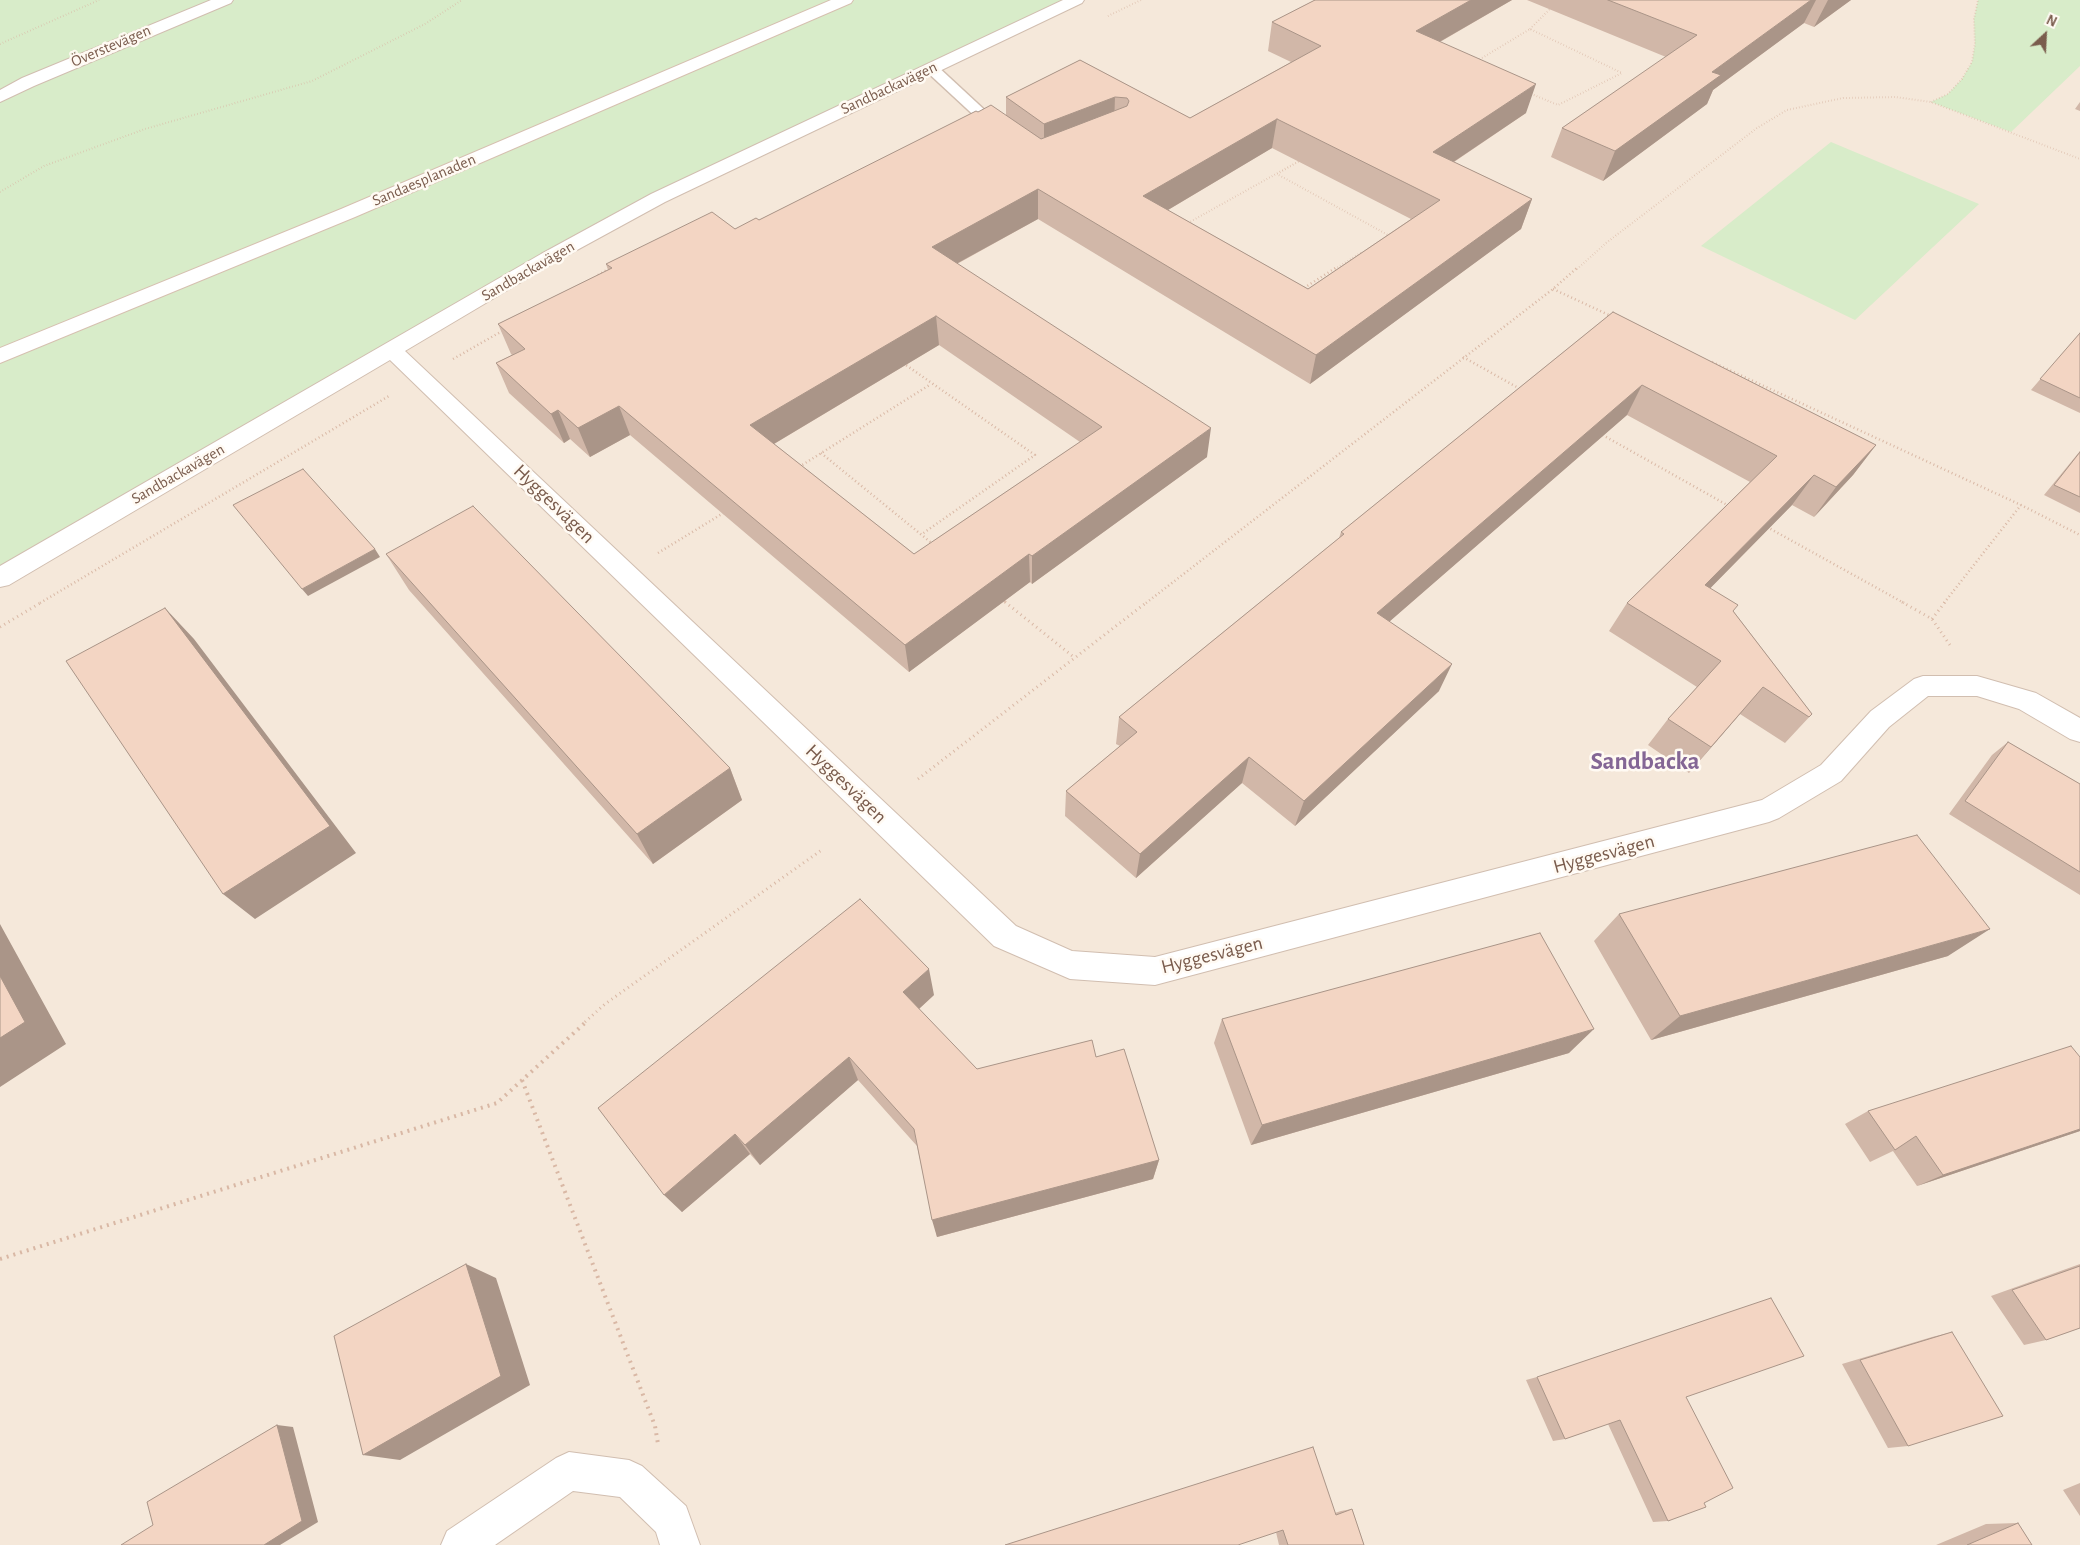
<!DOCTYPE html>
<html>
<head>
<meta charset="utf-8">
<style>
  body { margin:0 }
  #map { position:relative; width:2080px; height:1545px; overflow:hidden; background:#fdf6ec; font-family:"Alegreya Sans",sans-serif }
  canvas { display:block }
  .north { position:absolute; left:2020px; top:10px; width:50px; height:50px; -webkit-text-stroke:4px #fffaf3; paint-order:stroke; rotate:25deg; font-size:14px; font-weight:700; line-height:20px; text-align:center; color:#7a5c4d }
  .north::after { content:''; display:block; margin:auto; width:18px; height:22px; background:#7a5c4d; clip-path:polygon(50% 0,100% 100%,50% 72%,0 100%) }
</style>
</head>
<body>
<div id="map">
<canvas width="2080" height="1545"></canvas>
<div class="north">N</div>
</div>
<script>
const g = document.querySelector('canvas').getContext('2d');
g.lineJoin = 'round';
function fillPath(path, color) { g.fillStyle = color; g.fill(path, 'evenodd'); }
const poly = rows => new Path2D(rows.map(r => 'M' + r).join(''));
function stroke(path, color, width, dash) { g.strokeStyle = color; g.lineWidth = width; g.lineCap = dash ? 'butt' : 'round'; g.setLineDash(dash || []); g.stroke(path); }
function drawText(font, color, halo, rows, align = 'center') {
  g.font = font + ' "Alegreya Sans",sans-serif'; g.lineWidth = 5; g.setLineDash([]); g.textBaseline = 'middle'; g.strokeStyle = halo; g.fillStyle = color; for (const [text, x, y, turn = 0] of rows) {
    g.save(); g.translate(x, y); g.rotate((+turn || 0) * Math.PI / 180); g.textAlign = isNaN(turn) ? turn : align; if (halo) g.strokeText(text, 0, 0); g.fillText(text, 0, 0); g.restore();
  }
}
fillPath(poly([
  [1076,0,2080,0,2080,1545,0,1545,0,578,548,258]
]), '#f5e8da');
fillPath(poly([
  [0,0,1076,0,658,198,0,578],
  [1978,0,2080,0,2080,66,2011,132,1931,102,1948,94,1962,79,1972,62,1975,44,1974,19],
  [1831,142,1979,204,1855,320,1701,246]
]), '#d8ecc9');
const service = poly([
  [931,64,936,65,1003,127,1005,130,1003,133,993,133,926,71,924,68,931,64]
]);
const minor = poly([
  [211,0,233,0,231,3,34,86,0,102,0,90,22,78,211,0],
  [1063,0,1084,0,1082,3,665,202,555,262,405,351,1016,926,1072,951,1155,957,1762,800,1821,765,1871,711,1914,679,1923,676,1977,676,2036,693,2080,718,2080,742,2070,739,2019,709,1977,696,1928,696,1889,727,1841,781,1779,818,1769,822,1155,985,1070,979,994,946,390,360,9,585,0,587,0,566,541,254,651,194,1063,0],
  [569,1452,629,1460,642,1466,686,1506,700,1545,660,1545,656,1532,620,1497,573,1491,495,1545,441,1545,447,1531,556,1458,569,1452]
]);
const secondary = poly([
  [831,0,853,0,851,3,355,217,0,363,0,348,341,209,831,0]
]);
stroke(service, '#d1beb0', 3);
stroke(minor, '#d1beb0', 2);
stroke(secondary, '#d6c0b0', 2);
stroke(poly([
  [1108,16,1141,0],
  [1530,29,1553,6],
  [0,44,99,0],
  [1477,61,1530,29,1622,73,1558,105,1529,93],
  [1931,102,1948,94,1962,79,1972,62,1975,44,1974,19,1978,0],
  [1301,160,1277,174,1388,235],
  [0,192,44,166,145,129,312,81,425,24,462,0],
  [1188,223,1301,160],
  [1335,269,1362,252],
  [1577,269,1606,243,1757,128,1787,110,1843,98,1895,97,1931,102,2080,159]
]), '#d9b8a5', 2, [0.5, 2.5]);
stroke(poly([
  [598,275,610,268],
  [1304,288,1337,267],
  [1553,289,1611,316],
  [1463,357,1522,390],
  [453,359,504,330],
  [1712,362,2021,505,2080,535],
  [903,363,1035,455,922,534],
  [1599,433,1729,506],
  [821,453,934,545],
  [799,467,931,384],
  [1767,527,1904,603],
  [658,553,725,512],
  [1001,599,1007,603],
  [40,603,389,396],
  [1146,603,1553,289,1578,267],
  [1944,603,2021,505]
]), '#d9b8a5', 2.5, [1, 3]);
stroke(poly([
  [1005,602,1075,658],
  [1902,602,1932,619,1952,648],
  [1932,619,1945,602],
  [0,627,42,602],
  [918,779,1147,602],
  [585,1022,605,1004,823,849]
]), '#d9b8a5', 3, [1, 4]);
stroke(poly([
  [522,1080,655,1426,658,1444],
  [0,1259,497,1103,587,1021]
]), '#d9b8a5', 4, [2, 5]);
fillPath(service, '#fff');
fillPath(minor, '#fff');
fillPath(secondary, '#fff');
fillPath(poly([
  [1315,0,1512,0,1440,42,1526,113,1454,162,1532,199,1521,229,1310,384,1038,219,957,264,1207,457,1032,584,1030,582,909,672,630,435,590,457,570,439,564,443,509,393,496,363,512,355,511,354,498,324,608,270,606,264,735,229,759,220,978,112,1006,116,1006,97,1080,60,1190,118,1291,62,1268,51,1272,22],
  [1272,148,1411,219,1308,289,1168,210],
  [939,345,1080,442,914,554,774,444],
  [1527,0,1851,0,1814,27,1804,23,1713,90,1707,104,1603,181,1551,157,1562,128,1666,57],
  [2080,102,2080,111,2075,109],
  [1613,312,1876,445,1853,475,1814,517,1792,505,1710,588,1734,612,1812,714,1785,743,1740,714,1689,773,1648,745,1668,719,1697,687,1609,631,1627,603,1750,482,1627,415,1389,622,1439,691,1295,826,1242,783,1136,878,1065,816,1066,791,1120,746,1116,744,1119,717,1339,538,1341,532],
  [2080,333,2080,413,2031,390],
  [2080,451,2080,513,2044,495],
  [386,554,730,768,742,800,653,864,409,590],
  [2008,742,2080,784,2080,895,1949,814,1992,755],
  [1619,914,1948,956,1651,1040,1594,941],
  [934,995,919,1009,977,1069,1096,1057,1159,1160,1153,1179,937,1237,917,1146,858,1080,760,1165,750,1154,682,1212,598,1108],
  [1222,1019,1569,1053,1251,1145,1214,1043],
  [2080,1057,2080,1131,1917,1186,1893,1151,1870,1162,1845,1124,1868,1111],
  [2080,1264,2080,1328,2046,1340,2024,1345,1991,1296],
  [1952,1332,1908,1446,1888,1448,1842,1364,1932,1337],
  [1537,1377,1686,1397,1668,1521,1653,1522,1608,1424,1565,1439,1553,1441,1526,1380],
  [2080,1483,2080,1516,2063,1490],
  [1352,1509,1364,1545,1279,1545,1276,1532,1341,1511],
  [2018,1523,2032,1545,1936,1545,1986,1524]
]), '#d1b7a8');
fillPath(poly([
  [1471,0,1512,0,1408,60,1416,31],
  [1811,0,1816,0,1804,23,1713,90,1707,104,1603,181,1615,151,1712,72],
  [1828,0,1851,0,1814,27],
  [1536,84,1526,113,1425,181,1433,152],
  [1115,97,1114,126,1044,154,1044,124],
  [1277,119,1272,148,1141,226,1143,196],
  [1038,189,1038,219,934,276,932,247],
  [1532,199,1521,229,1310,384,1316,355],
  [936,316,939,345,757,454,750,425],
  [1642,385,1627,415,1367,641,1377,613],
  [619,406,630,435,590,457,578,428],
  [558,410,570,439,564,443,551,414],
  [1211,428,1207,457,1032,584,1032,556],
  [1876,445,1853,475,1814,517,1836,487],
  [1814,475,1792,505,1685,614,1705,585],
  [375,549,380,557,308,596,302,589],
  [1029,554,1030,582,909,672,905,645],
  [165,608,194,639,356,853,255,919,223,894],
  [1452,664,1439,691,1295,826,1304,801],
  [1763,687,1740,714,1689,773,1711,747],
  [1249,757,1242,783,1136,878,1140,854],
  [730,768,742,800,653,864,637,834],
  [0,924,66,1044,0,1087],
  [1990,929,1948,956,1651,1040,1680,1016],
  [929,969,934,995,909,1018,903,992],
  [1594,1029,1569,1053,1251,1145,1262,1125],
  [849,1057,858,1080,760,1165,745,1145],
  [2080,1129,2080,1131,1917,1186,1943,1175],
  [735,1134,750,1154,682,1212,664,1195],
  [1159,1160,1153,1179,937,1237,932,1220],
  [466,1264,496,1278,530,1385,400,1460,363,1455],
  [277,1425,293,1427,318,1522,280,1545,264,1545]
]), '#aa9588');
const building = poly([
  [1315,0,1471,0,1416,31,1536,84,1433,152,1532,199,1316,355,1038,189,932,247,1211,428,1032,556,1029,554,905,645,619,406,578,428,558,410,551,414,496,363,525,349,498,324,612,268,606,264,712,212,735,229,756,218,759,220,976,111,978,112,991,105,1041,139,1127,106,1129,101,1127,98,1115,97,1044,124,1006,97,1080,60,1190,118,1321,46,1272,22,1315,0],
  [1277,119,1440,200,1308,289,1143,196,1277,119],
  [936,316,1102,427,914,554,750,425,936,316],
  [1608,0,1811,0,1712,72,1721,75,1615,151,1562,128,1697,35,1608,0],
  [1613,312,1876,445,1836,487,1814,475,1705,585,1738,605,1733,611,1812,714,1809,717,1763,687,1711,747,1668,719,1721,661,1627,603,1777,456,1642,385,1377,613,1452,664,1304,801,1249,757,1140,854,1066,791,1137,732,1119,717,1344,534,1341,532,1613,312],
  [2080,333,2080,398,2040,379,2080,333],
  [2080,452,2080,497,2054,485,2080,452],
  [303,469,375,549,302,589,233,505,303,469],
  [473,506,730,768,637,834,386,554,473,506],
  [165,608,330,826,223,894,66,661,165,608],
  [2008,742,2080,784,2080,872,1965,801,2008,742],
  [1917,835,1990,929,1680,1016,1619,914,1917,835],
  [860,899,929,969,903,992,977,1069,1092,1040,1096,1057,1124,1049,1159,1160,932,1220,914,1129,849,1057,745,1145,735,1134,664,1195,598,1108,860,899],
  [1540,933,1594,1029,1262,1125,1222,1019,1540,933],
  [0,976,25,1022,0,1038,0,976],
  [2071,1046,2080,1057,2080,1129,1943,1175,1916,1136,1895,1150,1868,1111,2071,1046],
  [466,1264,501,1376,363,1455,334,1336,466,1264],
  [2080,1266,2080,1328,2046,1340,2012,1290,2080,1266],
  [1771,1298,1804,1356,1686,1397,1733,1488,1704,1503,1706,1507,1668,1521,1620,1420,1565,1439,1537,1377,1771,1298],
  [1952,1332,2003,1416,1908,1446,1860,1360,1952,1332],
  [277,1425,302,1521,264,1545,121,1545,153,1525,147,1502,277,1425],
  [1313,1447,1336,1515,1352,1509,1364,1545,1288,1545,1283,1530,1238,1545,1005,1545,1313,1447],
  [2018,1523,2032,1545,1967,1545,2018,1523]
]);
fillPath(building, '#f3d5c3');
stroke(building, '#aa9588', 1);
drawText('16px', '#7a5c4d', '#fffaf3', [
  ["Överstevägen",111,46,-23],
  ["Sandbackavägen",889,88,-25],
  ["Sandaesplanaden",424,180,-23],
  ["Sandbackavägen",528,271,-30],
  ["Sandbackavägen",178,474,-30]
]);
drawText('20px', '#7a5c4d', '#fffaf3', [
  ["Hyggesvägen",554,504,44],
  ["Hyggesvägen",846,784,44],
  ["Hyggesvägen",1604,854,-15],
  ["Hyggesvägen",1212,955,-14]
]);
drawText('bold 25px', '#846695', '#fffaf3', [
  ["Sandbacka",1645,761]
]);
</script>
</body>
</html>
